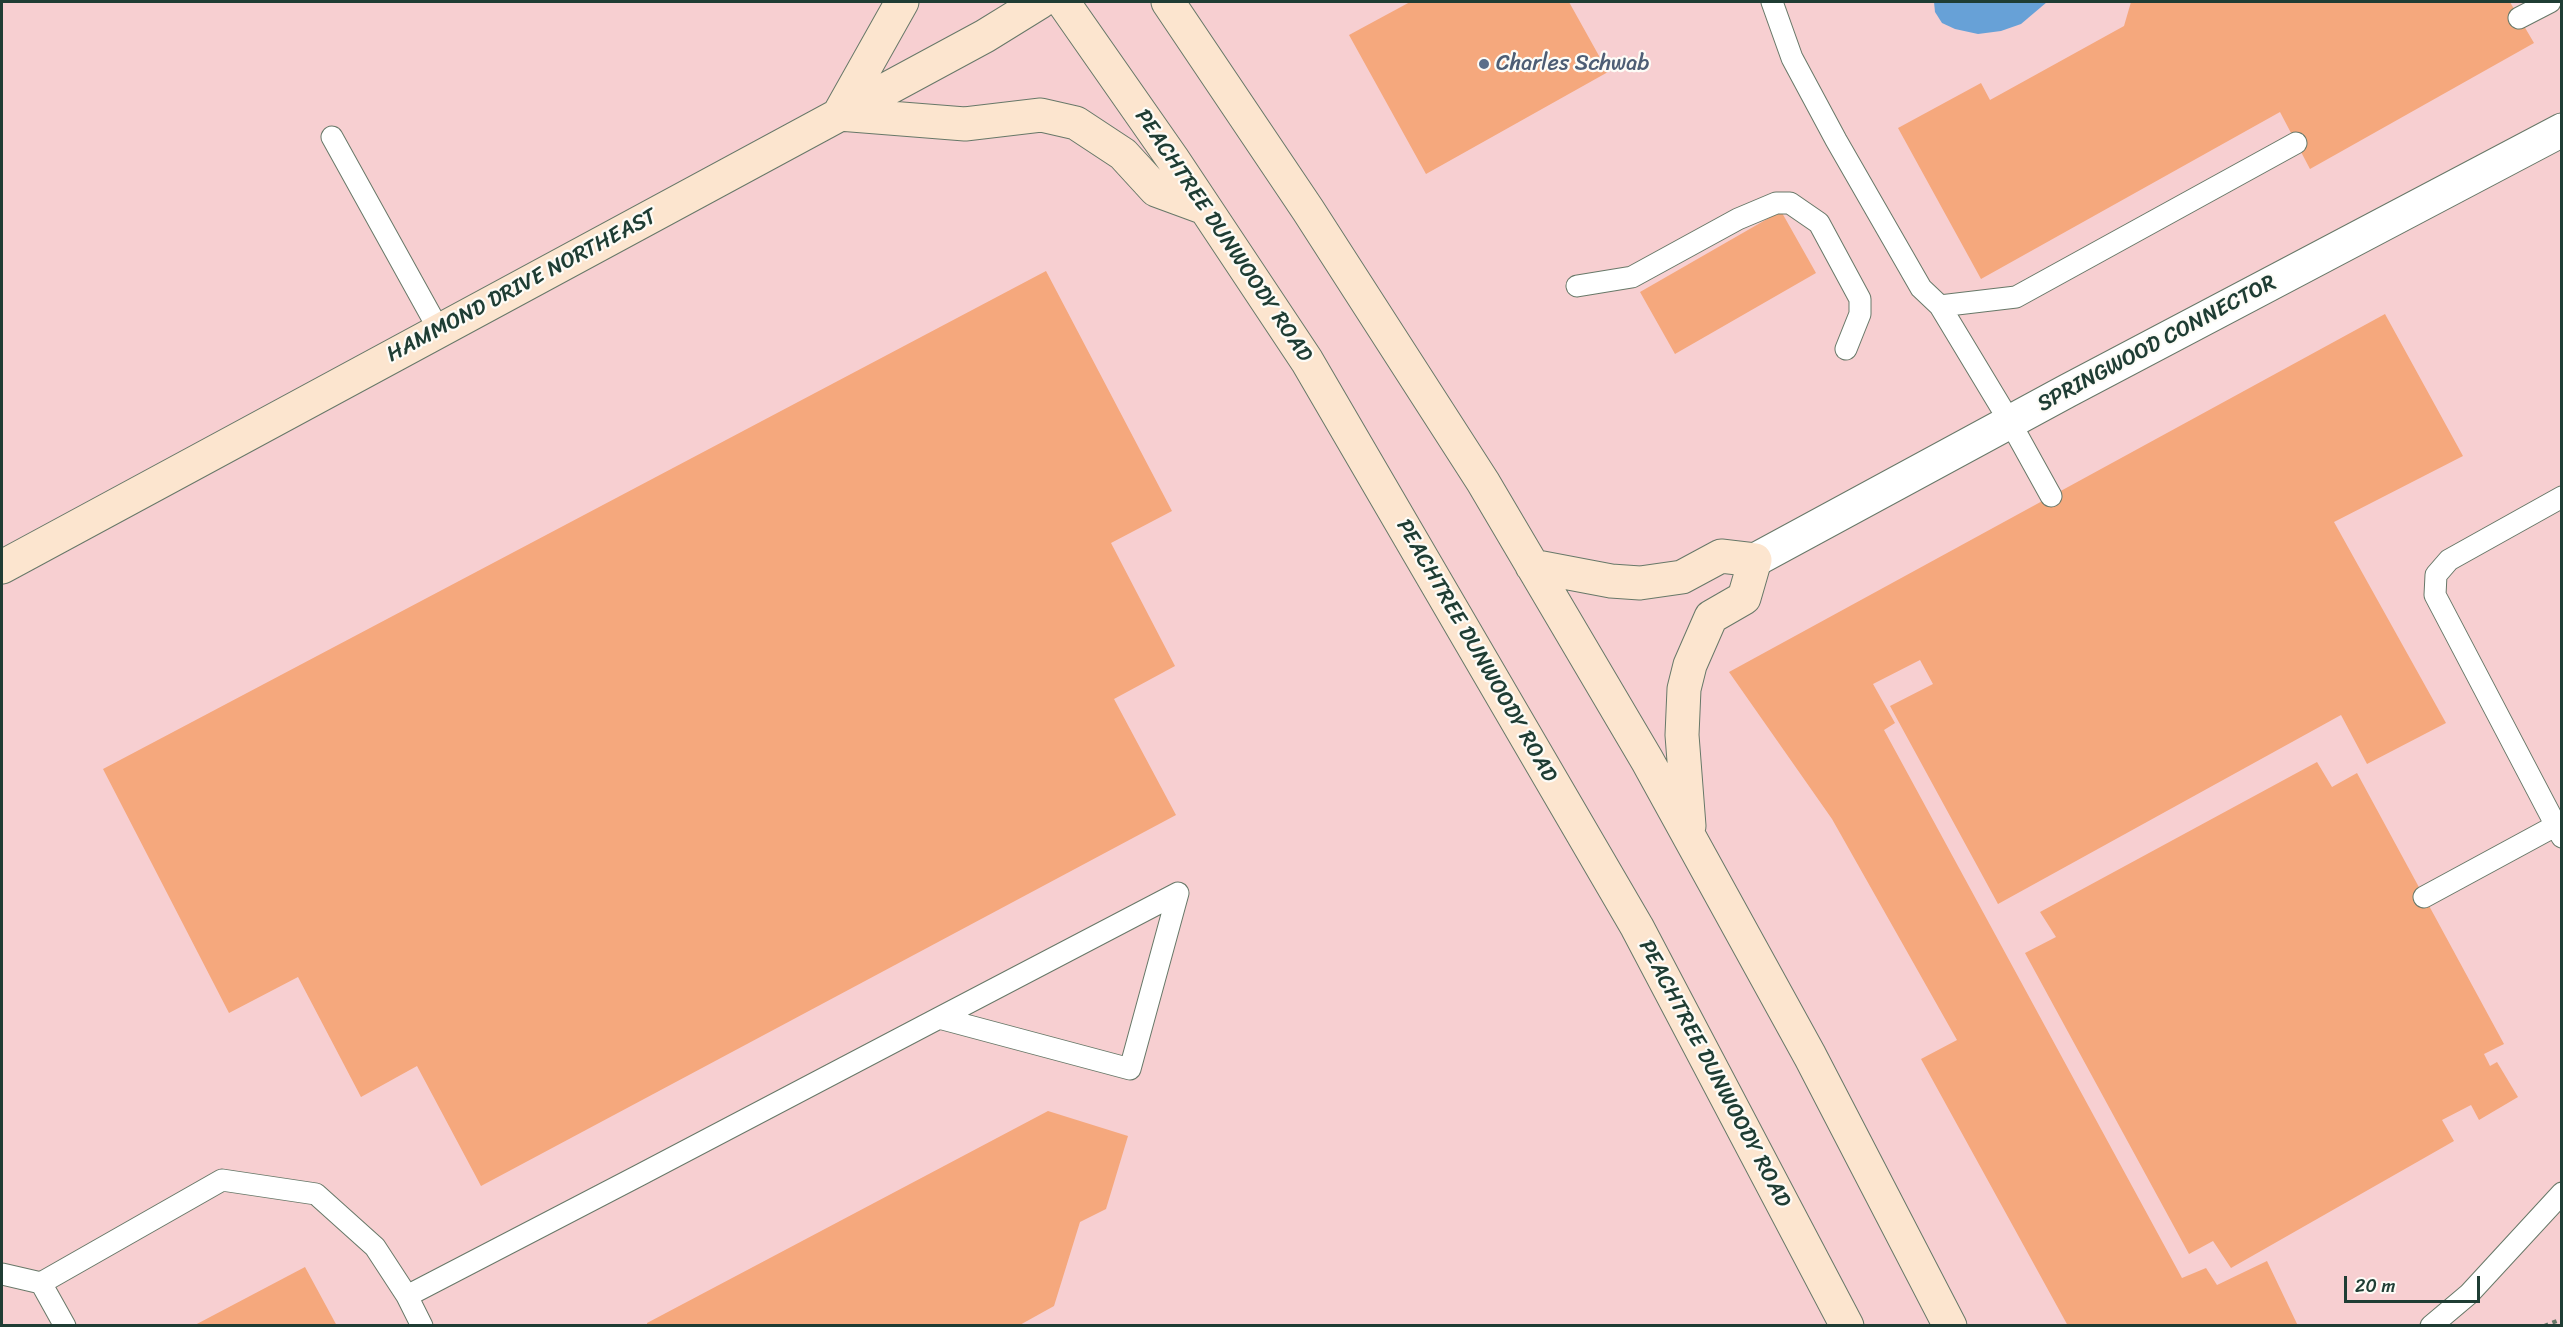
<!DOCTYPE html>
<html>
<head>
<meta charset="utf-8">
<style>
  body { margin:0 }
  #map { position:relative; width:2563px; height:1327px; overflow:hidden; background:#ede5c8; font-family:Sriracha,sans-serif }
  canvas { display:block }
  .frame { position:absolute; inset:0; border:3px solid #1f3d34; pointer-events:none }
  .scale { position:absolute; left:2344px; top:1276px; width:136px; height:27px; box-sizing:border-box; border:3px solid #1f3d34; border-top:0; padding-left:8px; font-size:18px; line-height:21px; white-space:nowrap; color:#1f3d34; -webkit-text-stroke:4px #fdfcf7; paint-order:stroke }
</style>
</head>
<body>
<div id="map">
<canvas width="2563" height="1327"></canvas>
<div class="frame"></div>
<div class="scale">20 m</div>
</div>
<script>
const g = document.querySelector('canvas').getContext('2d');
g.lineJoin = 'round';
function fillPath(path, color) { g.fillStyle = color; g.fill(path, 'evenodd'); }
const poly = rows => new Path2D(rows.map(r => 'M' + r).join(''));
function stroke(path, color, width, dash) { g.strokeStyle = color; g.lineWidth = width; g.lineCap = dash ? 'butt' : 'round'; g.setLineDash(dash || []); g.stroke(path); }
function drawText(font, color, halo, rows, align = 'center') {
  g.font = font + ' Sriracha,sans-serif'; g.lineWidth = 4.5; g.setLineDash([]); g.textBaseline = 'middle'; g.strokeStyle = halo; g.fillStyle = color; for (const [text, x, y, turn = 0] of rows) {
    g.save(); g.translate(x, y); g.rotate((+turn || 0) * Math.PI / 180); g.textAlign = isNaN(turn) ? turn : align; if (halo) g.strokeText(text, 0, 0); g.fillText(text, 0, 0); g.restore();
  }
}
fillPath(poly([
  [2,2,2561,2,2561,1325,2,1325]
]), '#f7cfd1');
fillPath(poly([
  [1934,2,2047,2,2021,24,2001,31,1978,34,1955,29,1942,23,1935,12]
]), '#67a1d7');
fillPath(poly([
  [1410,2,1569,2,1608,72,1426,174,1349,35],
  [2131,2,2510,2,2534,43,2310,169,2280,112,1981,279,1898,128,1981,83,1990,100,2124,26],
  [1781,211,1816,273,1675,354,1640,292],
  [1046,271,1172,511,1111,543,1175,666,1114,699,1176,815,481,1186,417,1066,361,1097,298,977,229,1013,103,769],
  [2385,314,2463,456,2334,522,2446,723,2367,764,2341,715,1998,904,1890,706,1933,684,1920,660,1873,684,1895,723,1884,730,2182,1278,2206,1268,2217,1285,2267,1261,2298,1326,2068,1326,1921,1059,1957,1040,1832,819,1729,672],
  [2317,762,2332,787,2357,773,2504,1044,2484,1054,2490,1066,2497,1062,2518,1097,2479,1120,2471,1105,2442,1120,2454,1141,2231,1268,2213,1241,2189,1254,2025,953,2056,937,2040,912],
  [1048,1111,1128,1136,1106,1209,1080,1222,1054,1306,1018,1326,647,1326,647,1323],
  [305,1267,337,1326,193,1326]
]), '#f5a87d');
const lane = poly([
  [1772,2,1792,58,1836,140,1921,288,1940,306,2016,297,2296,143],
  [2519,18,2550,2],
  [332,137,439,330],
  [1577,286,1632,277,1738,219,1776,203,1790,203,1819,223,1860,299,1860,314,1846,349],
  [1940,306,2010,422,2051,496],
  [2562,497,2449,560,2436,575,2435,595,2562,837],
  [2424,897,2555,826],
  [2,1274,41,1283,222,1180,316,1194,375,1247,407,1296,638,1176,939,1018,1178,893,1130,1069,939,1018],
  [41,1283,65,1326],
  [407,1296,422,1326],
  [2431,1326,2469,1294,2562,1193]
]);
const street = poly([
  [1755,560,2067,391,2562,130]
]);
const secondary = poly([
  [1063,2,1172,158,1307,361,1637,927,1847,1326],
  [1168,2,1308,210,1483,482,1647,760,1810,1056,1950,1326],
  [839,114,965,124,1041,115,1076,123,1123,154,1156,190,1205,208],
  [839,114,902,2],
  [1532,566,1611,581,1640,583,1682,577,1721,556,1755,560,1744,598,1711,617,1690,665,1684,689,1682,735,1689,826],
  [2,567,985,36,1040,2]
]);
stroke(lane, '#677868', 23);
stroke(street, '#677868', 35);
stroke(secondary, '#677868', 35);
stroke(poly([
  [2544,1326,2562,1319]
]), '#677868', 4, [4.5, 4.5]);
stroke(lane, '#fff', 21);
stroke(street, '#fff', 33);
stroke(secondary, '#fce5cf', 33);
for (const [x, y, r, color] of [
  [1484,64,6,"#5c6f8a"]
]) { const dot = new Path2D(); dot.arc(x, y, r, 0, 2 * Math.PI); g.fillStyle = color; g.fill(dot); stroke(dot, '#fdfcf7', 2); }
drawText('22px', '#4e5e75', '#fdfcf7', [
  ["Charles Schwab",1496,64]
], 'left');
drawText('22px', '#1f3d34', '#fdfcf7', [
  ["PEACHTREE DUNWOODY ROAD",1223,236,56],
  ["HAMMOND DRIVE NORTHEAST",522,286,-28],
  ["SPRINGWOOD CONNECTOR",2157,344,-28],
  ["PEACHTREE DUNWOODY ROAD",1476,651,60],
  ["PEACHTREE DUNWOODY ROAD",1714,1074,62]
]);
</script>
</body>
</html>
